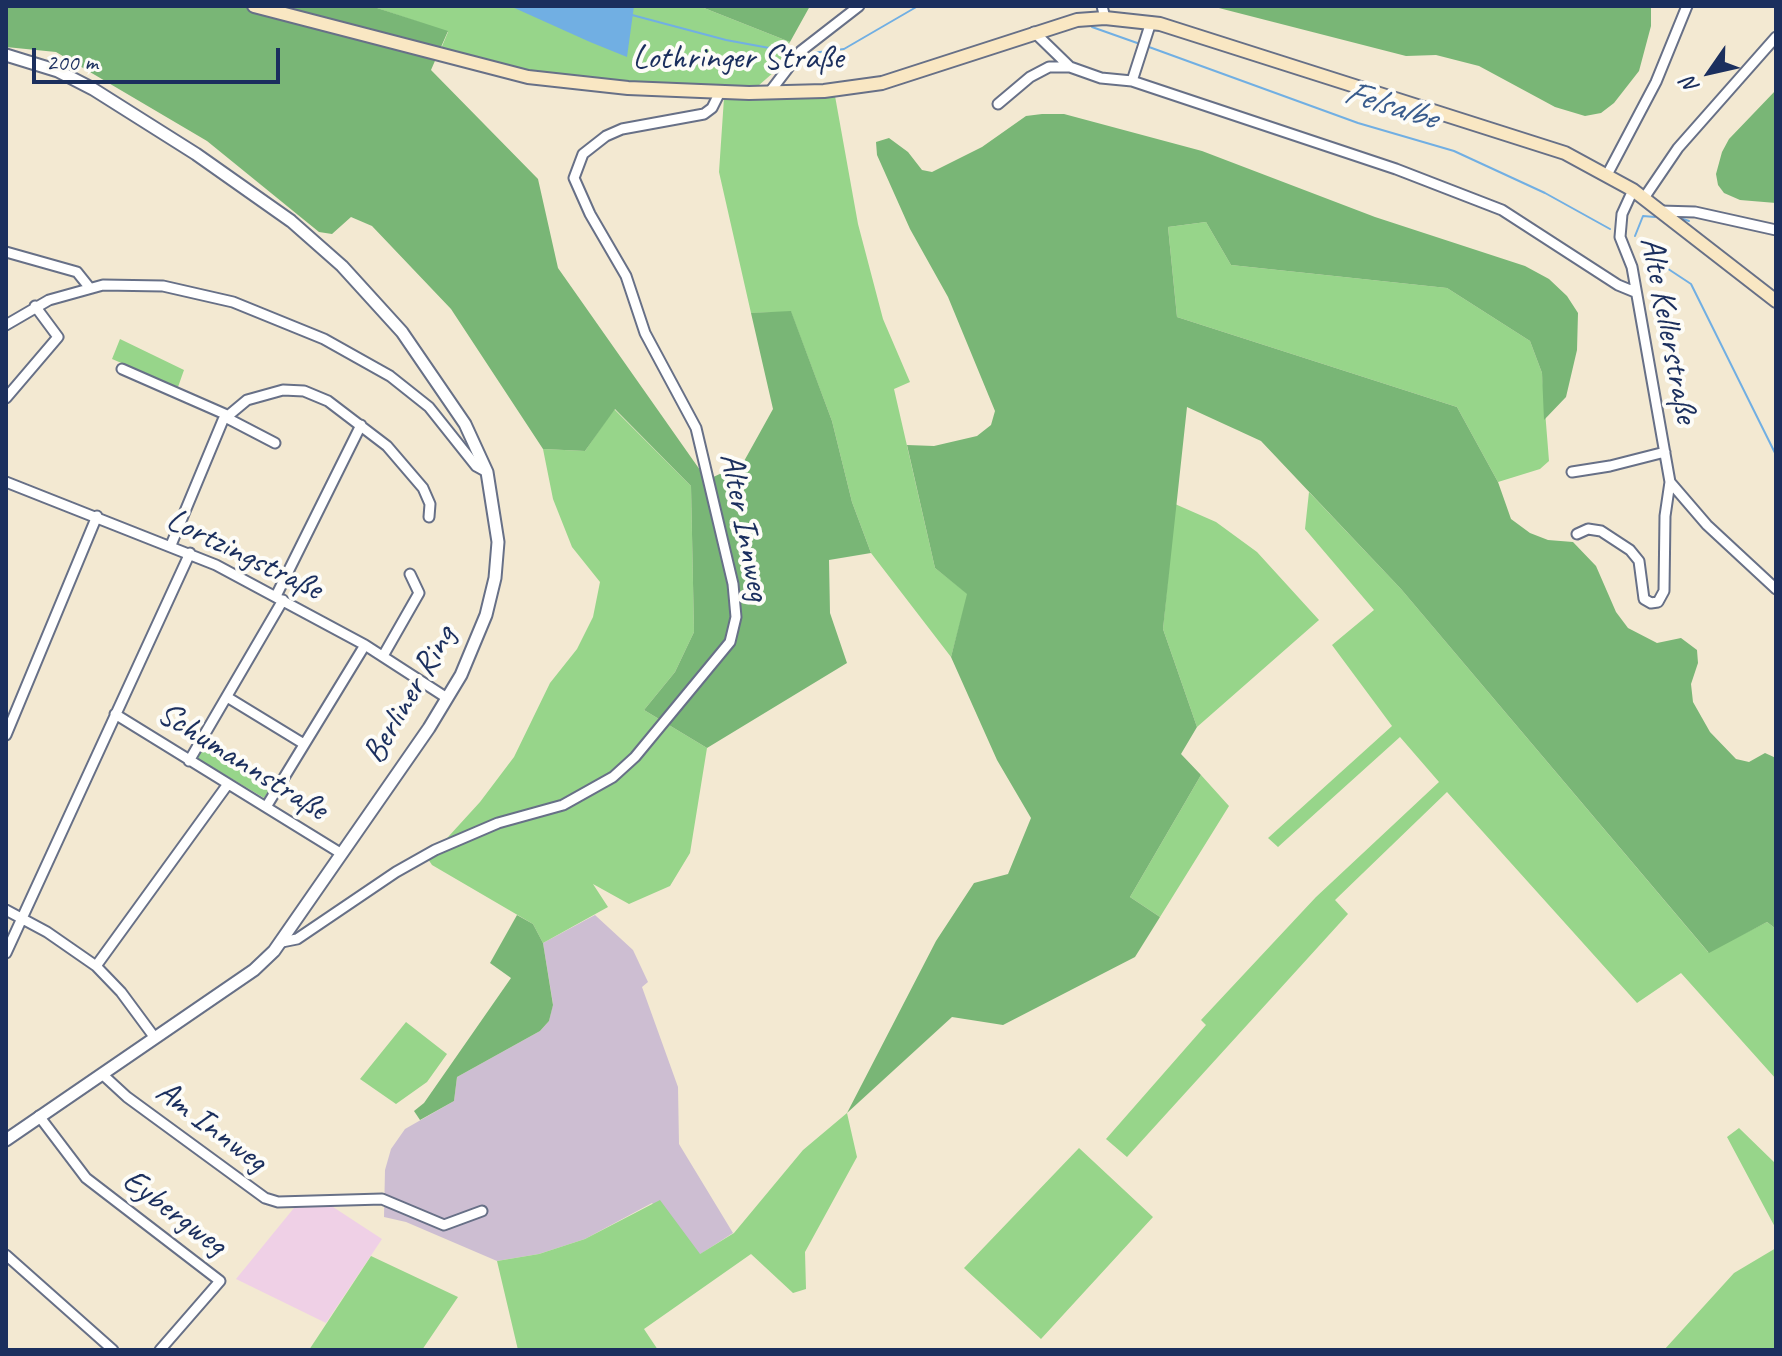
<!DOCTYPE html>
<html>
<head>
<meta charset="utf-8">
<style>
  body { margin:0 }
  #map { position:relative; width:1782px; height:1356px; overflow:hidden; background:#f3e9d2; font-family:Caveat,sans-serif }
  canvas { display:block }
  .frame { position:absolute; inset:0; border:8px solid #1b2f5e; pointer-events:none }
  .north { position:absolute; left:1670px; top:32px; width:80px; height:80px; -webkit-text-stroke:6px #fdfcf7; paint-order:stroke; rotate:236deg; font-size:22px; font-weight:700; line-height:32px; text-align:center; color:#1b2f5e }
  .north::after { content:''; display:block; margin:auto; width:28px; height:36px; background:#1b2f5e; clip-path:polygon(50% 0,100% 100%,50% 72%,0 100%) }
  .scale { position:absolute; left:32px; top:48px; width:248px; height:36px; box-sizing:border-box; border:4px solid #1b2f5e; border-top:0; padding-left:10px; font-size:24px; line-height:28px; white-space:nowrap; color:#1b2f5e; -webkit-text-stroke:6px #fdfcf7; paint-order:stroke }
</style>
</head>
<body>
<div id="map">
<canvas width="1782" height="1356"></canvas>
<div class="frame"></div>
<div class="north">N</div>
<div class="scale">200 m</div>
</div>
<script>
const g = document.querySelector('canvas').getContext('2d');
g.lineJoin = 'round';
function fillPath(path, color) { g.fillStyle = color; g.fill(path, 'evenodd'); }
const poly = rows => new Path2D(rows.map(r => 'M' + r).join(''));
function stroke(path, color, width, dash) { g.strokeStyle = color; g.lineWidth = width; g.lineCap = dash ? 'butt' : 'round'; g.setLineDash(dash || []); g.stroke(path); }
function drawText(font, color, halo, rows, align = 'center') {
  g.font = font + ' Caveat,sans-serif'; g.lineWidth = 8; g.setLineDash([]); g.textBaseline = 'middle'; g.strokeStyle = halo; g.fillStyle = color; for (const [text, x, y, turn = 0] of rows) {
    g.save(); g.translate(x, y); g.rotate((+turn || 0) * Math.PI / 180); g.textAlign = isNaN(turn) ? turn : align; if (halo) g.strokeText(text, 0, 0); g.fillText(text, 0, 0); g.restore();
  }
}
fillPath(poly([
  [298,1203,330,1205,382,1239,326,1323,236,1279]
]), '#efd0e6');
fillPath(poly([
  [595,915,633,950,648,982,642,987,678,1087,679,1144,733,1233,699,1255,652,1203,585,1239,539,1254,497,1261,406,1222,384,1217,385,1170,391,1149,405,1129,454,1101,457,1077,540,1031,549,1021,553,1004,543,943]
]), '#cdbed2');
fillPath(poly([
  [371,6,699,6,790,42,774,72,758,86,632,82,510,68,440,51,448,32],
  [835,96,858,224,883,319,910,382,894,389,935,568,968,594,951,657,871,553,852,502,832,421,791,312,751,313,719,172,724,98],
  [1206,222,1231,265,1447,288,1530,341,1542,373,1549,461,1540,469,1498,482,1457,407,1177,317,1168,227],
  [120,339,184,370,178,387,112,359],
  [614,409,691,486,694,632,675,672,644,710,707,748,690,853,670,886,629,904,593,884,608,907,543,943,533,924,432,865,428,859,480,802,514,757,550,683,577,649,593,617,600,582,572,547,553,499,543,449,585,451],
  [1309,492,1401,589,1708,952,1767,922,1776,929,1776,1079,1681,973,1637,1003,1447,792,1335,900,1348,914,1127,1157,1106,1139,1206,1025,1201,1020,1316,897,1439,782,1400,737,1278,847,1268,838,1392,726,1332,645,1374,610,1305,529],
  [1175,504,1216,522,1257,552,1319,620,1197,727,1163,629],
  [207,742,274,782,264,798,197,758],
  [1201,775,1229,806,1160,917,1130,897],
  [406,1022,447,1054,427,1082,396,1104,360,1079],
  [847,1113,857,1157,805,1252,806,1289,793,1293,751,1254,644,1329,658,1350,518,1350,497,1261,539,1254,585,1239,660,1200,700,1254,734,1233,803,1150],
  [1739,1128,1776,1164,1776,1229,1727,1137],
  [1079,1148,1153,1217,1041,1339,964,1268],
  [1776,1248,1776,1350,1664,1350,1734,1273],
  [371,1256,458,1297,422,1350,309,1350]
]), '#97d58a');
fillPath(poly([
  [6,6,371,6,448,31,431,70,538,179,558,268,707,480,743,463,773,409,751,313,791,311,832,421,852,502,871,553,829,560,830,613,847,663,707,748,644,710,675,672,694,632,691,486,615,409,585,451,543,449,451,309,372,226,351,217,332,234,319,232,207,141,56,52,6,47],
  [699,6,810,6,790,42],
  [1211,6,1651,6,1651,26,1639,71,1614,103,1601,113,1585,116,1555,107,1479,66,1436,55,1406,56],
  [1776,90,1776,203,1740,200,1724,193,1718,185,1716,174,1722,152,1729,139],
  [1042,114,1064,114,1202,151,1375,217,1525,266,1549,279,1567,296,1578,313,1577,350,1566,397,1544,420,1542,373,1530,341,1447,288,1231,265,1206,222,1168,227,1177,317,1457,407,1498,482,1511,519,1530,533,1548,540,1573,542,1596,566,1616,612,1628,628,1657,643,1681,638,1697,650,1698,663,1691,684,1693,702,1710,732,1736,759,1749,762,1765,753,1776,758,1776,929,1767,922,1709,953,1401,589,1261,441,1187,407,1163,629,1197,727,1181,754,1201,775,1130,897,1160,917,1135,957,1003,1025,952,1017,847,1113,936,941,974,883,1008,874,1031,818,997,760,951,657,967,594,935,568,907,445,934,446,977,436,991,425,995,411,948,297,910,229,877,155,876,142,889,138,908,152,922,170,932,172,982,147,1026,116],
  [517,915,533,924,543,943,553,1005,549,1021,540,1031,457,1077,454,1101,420,1120,414,1111,424,1103,511,978,490,963]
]), '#79b676');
fillPath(poly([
  [510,6,634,6,627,57,590,42]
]), '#71afe3');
stroke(poly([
  [632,15,726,40,791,52],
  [1092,27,1140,44],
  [1149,47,1358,123,1454,151,1545,193,1610,229],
  [812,53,844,49,918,6],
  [1683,219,1689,221],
  [1635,236,1643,216,1655,217],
  [1644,253,1691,284,1776,455]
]), '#71afe3', 2);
const minor = poly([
  [1102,6,1105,18],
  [1034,32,1070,67],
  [1132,81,1151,22],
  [769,93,801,51,859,6],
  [998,104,1030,77,1049,67,1070,67,1101,78,1132,81,1396,169,1502,210,1618,285,1635,292],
  [1608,173,1656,82,1687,6],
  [1644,198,1678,148,1776,37],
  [1660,211,1695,212,1776,230],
  [6,252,77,272,89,287],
  [6,325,49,300,103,285,163,286,233,302,324,339,390,376,429,407,476,466,487,472],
  [122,369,227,415],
  [6,398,58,337,35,306],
  [225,417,275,443],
  [1572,472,1610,466,1665,452],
  [6,482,216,565,365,645,447,698],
  [1670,482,1707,525,1776,589],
  [1577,534,1588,529,1601,531,1630,550,1639,561,1644,599,1651,603,1658,602,1664,591,1665,516,1670,482,1632,267,1620,237,1622,214,1633,190],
  [171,545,223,420,247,400,283,390,304,391,328,401,387,446,423,488,430,504,429,517],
  [276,596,361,425],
  [383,656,419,593,410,574],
  [227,697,304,744],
  [115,714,342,854],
  [6,735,97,516],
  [189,761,283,600],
  [266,807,365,645],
  [6,910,47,932,96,966,121,992,155,1038],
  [282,942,297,939,396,872,435,850,498,823,563,805,613,777,635,757,730,642,736,617,733,584,696,428,645,333,626,276,590,214,574,178,583,154,606,136,622,129,704,114,712,108,720,92],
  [6,953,190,553],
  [96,966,228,784],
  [102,1074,127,1097,265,1198,278,1202,382,1199,444,1225,482,1211],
  [39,1116,86,1178,220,1281,160,1350],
  [6,1255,113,1350]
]);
const tertiary = poly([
  [6,55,58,71,93,89,196,154,291,221,342,266,402,332,465,424,487,472,498,542,495,578,486,615,461,675,429,728,274,951,254,970,6,1140]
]);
const secondary = poly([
  [254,6,528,77,628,88,749,93,824,91,882,83,1077,20,1105,18,1160,24,1565,153,1633,190,1776,301]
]);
stroke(minor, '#677087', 13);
stroke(tertiary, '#677087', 15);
stroke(secondary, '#677087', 16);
stroke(minor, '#fff', 9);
stroke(tertiary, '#fff', 11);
stroke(secondary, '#f9e7c3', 12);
drawText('34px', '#1b2f5e', '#fdfcf7', [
  ["Lothringer Straße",738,59],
  ["Alte Kellerstraße",1668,330,79],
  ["Alter Innweg",744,527,79],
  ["Lortzingstraße",244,555,26],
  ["Berliner Ring",410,695,-60],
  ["Schumannstraße",242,762,32],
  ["Am Innweg",211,1127,37],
  ["Eybergweg",174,1213,37]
]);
drawText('italic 36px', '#395c8d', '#fdfcf7', [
  ["Felsalbe",1390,106,17]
]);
</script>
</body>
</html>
